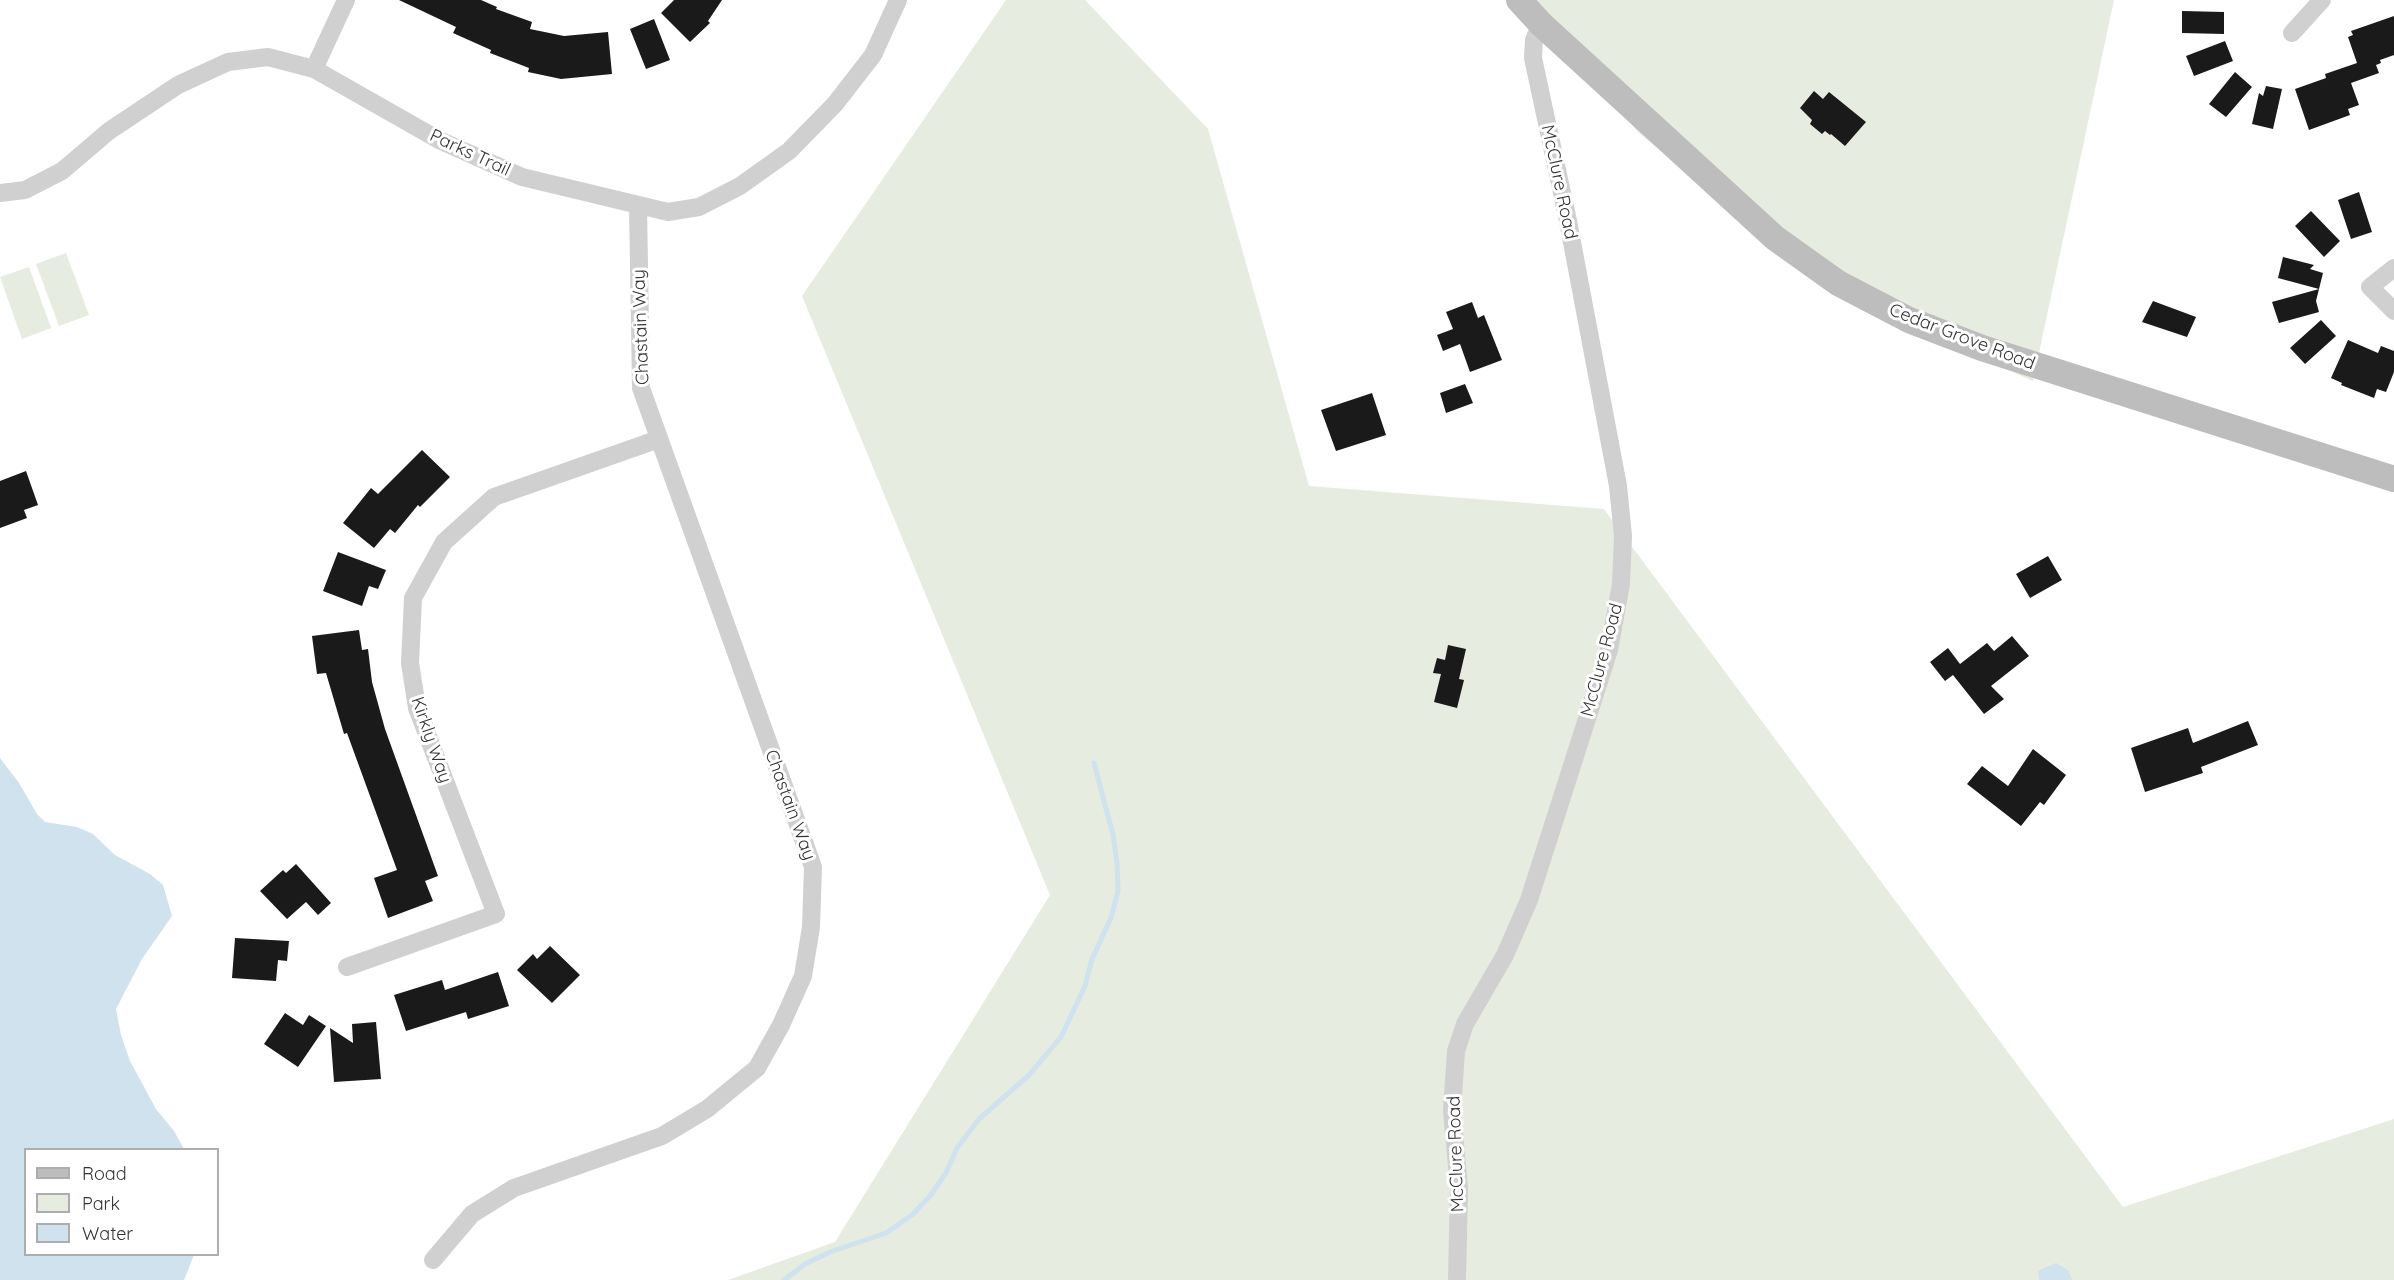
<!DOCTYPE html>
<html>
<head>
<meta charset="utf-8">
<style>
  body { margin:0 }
  #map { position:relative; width:2394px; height:1280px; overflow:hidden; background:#fff; font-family:Quicksand,sans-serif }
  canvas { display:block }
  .legend { position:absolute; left:24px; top:1148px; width:195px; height:108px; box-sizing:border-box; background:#fff; border:2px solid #adadad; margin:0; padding:8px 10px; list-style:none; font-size:18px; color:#333 }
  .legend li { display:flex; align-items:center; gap:12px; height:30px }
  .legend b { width:30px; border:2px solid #adadad }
</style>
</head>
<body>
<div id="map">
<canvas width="2394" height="1280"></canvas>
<ul class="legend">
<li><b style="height:8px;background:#bdbdbd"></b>Road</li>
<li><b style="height:16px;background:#e6ecdf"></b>Park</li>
<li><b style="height:16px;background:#cfe2ee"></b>Water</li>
</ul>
</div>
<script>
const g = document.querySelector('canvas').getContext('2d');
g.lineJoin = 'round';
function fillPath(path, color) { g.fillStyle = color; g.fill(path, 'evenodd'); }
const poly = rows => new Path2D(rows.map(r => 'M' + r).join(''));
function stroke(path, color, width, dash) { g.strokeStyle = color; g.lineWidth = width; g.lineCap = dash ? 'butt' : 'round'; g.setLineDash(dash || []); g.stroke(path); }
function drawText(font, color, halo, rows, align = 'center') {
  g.font = font + ' Quicksand,sans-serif'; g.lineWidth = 6; g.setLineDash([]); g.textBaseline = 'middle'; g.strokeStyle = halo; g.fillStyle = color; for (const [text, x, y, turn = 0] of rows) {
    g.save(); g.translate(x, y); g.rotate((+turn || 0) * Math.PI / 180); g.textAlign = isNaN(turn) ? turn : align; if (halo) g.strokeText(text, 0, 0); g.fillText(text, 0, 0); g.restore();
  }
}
fillPath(poly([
  [1006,0,1085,0,1208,129,1309,486,1604,509,2123,1207,2394,1119,2394,1280,728,1280,835,1242,1050,895,802,296],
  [1523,0,2114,0,2033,381,1838,295,1639,133],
  [66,253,89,315,59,326,36,264],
  [29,267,51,328,22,339,0,277]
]), '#e6ecdf');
fillPath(poly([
  [0,758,19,783,37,814,45,822,77,827,93,834,115,855,150,874,163,885,172,916,142,959,116,1009,121,1035,130,1061,156,1109,174,1131,184,1149,26,1150,26,1254,194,1255,184,1280,0,1280],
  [2056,1263,2068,1270,2072,1280,2039,1280,2038,1271]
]), '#cfe2ee');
stroke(poly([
  [784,1280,805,1264,830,1252,886,1233,912,1215,930,1196,946,1173,957,1148,979,1119,1029,1075,1061,1037,1085,986,1092,959,1111,918,1118,891,1117,863,1113,835,1094,763]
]), '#cfe2ee', 5);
fillPath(poly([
  [399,0,481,0,497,7,496,9,532,22,530,29,564,36,608,32,612,74,561,79,528,72,529,68,490,53,491,50,453,33,456,27],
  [674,0,722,0,708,21,710,23,690,42,661,13],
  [2182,11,2224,12,2224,34,2182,33],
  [2394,16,2394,55,2380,60,2381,63,2376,65,2379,73,2351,83,2359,105,2348,109,2350,115,2309,130,2295,89,2326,78,2325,74,2357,63,2348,37,2353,35,2351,31],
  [654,19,670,60,646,69,630,29],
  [2225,41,2233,61,2194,76,2186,56],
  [2235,72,2252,87,2226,117,2209,104],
  [2266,86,2282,89,2273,129,2252,124,2259,93,2263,96],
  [1814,91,1823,99,1829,92,1866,122,1845,146,1831,134,1830,135,1825,131,1822,134,1810,124,1812,120,1800,108],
  [2359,192,2372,232,2351,239,2338,200],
  [2311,211,2340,241,2324,257,2295,226],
  [2283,257,2314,265,2310,269,2323,273,2319,289,2278,278],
  [2319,289,2316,301,2319,312,2279,323,2272,302],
  [2153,301,2196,317,2187,337,2142,322],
  [1472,302,1478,318,1484,315,1502,360,1470,372,1460,344,1443,351,1437,335,1453,329,1446,312],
  [2321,320,2336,336,2305,364,2290,348],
  [2348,340,2378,353,2381,346,2394,351,2394,372,2386,392,2377,389,2374,398,2341,385,2342,383,2331,378],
  [1465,384,1473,403,1446,413,1440,393],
  [1372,393,1386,435,1336,451,1321,410],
  [422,450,450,477,420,507,418,505,395,533,390,529,374,548,343,523,371,488,378,494],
  [26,471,38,505,24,510,27,518,0,528,0,481],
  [338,552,386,570,378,589,369,586,362,606,323,591],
  [2048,556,2062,580,2030,598,2016,574],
  [359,630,362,650,368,649,372,682,385,729,438,876,425,881,433,901,388,918,374,878,397,870,347,733,344,734,326,673,317,674,312,636],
  [2012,636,2029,656,1991,686,2004,699,1984,714,1953,675,1945,681,1930,662,1948,648,1960,664,1987,643,1994,651],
  [1448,645,1466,649,1459,679,1464,680,1457,708,1434,702,1441,674,1433,673,1437,658,1445,660],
  [2248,721,2258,745,2201,767,2203,773,2145,792,2131,748,2188,728,2193,743],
  [2033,749,2066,775,2044,805,2040,802,2021,826,1967,784,1982,766,2008,786],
  [296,864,331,903,318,915,306,902,287,919,260,891,283,870,286,873],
  [235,938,289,941,287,961,278,960,276,981,232,978],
  [550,946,580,975,552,1003,517,970,533,954,537,959],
  [498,972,509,1006,468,1019,466,1012,406,1031,394,995,442,980,445,990],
  [285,1013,303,1025,309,1015,326,1026,298,1067,264,1044],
  [376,1022,381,1079,334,1082,330,1028,353,1043,352,1024]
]), '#1a1a1a');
stroke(poly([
  [2292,33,2322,0],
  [314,69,346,0],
  [0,193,25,190,62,171,109,131,178,85,228,62,268,57,314,69,439,140,522,177,668,212,699,207,740,186,789,151,835,104,873,55,898,0],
  [2394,268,2370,287,2394,311],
  [347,967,496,914,417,708,410,663,413,598,444,542,494,497,659,439],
  [433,1260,472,1214,514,1188,662,1136,707,1109,757,1068,781,1025,803,976,811,927,813,867,641,388,638,205],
  [1457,1280,1459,1188,1452,1111,1456,1051,1465,1024,1505,955,1529,900,1609,650,1621,584,1623,536,1618,486,1568,221,1533,58,1534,40,1541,24]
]), '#d0d0d0', 18);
stroke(poly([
  [1519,0,1541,24,1775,238,1838,283,1909,320,1982,348,2394,479]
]), '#bdbdbd', 26);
drawText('18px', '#333', '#fff', [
  ["Parks Trail",470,153,25],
  ["McClure Road",1559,182,78],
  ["Chastain Way",641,327,-92],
  ["Cedar Grove Road",1962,337,21],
  ["McClure Road",1602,660,-75],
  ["Kirkly Way",431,740,71],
  ["Chastain Way",790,805,70],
  ["McClure Road",1456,1154,-92]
]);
</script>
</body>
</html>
